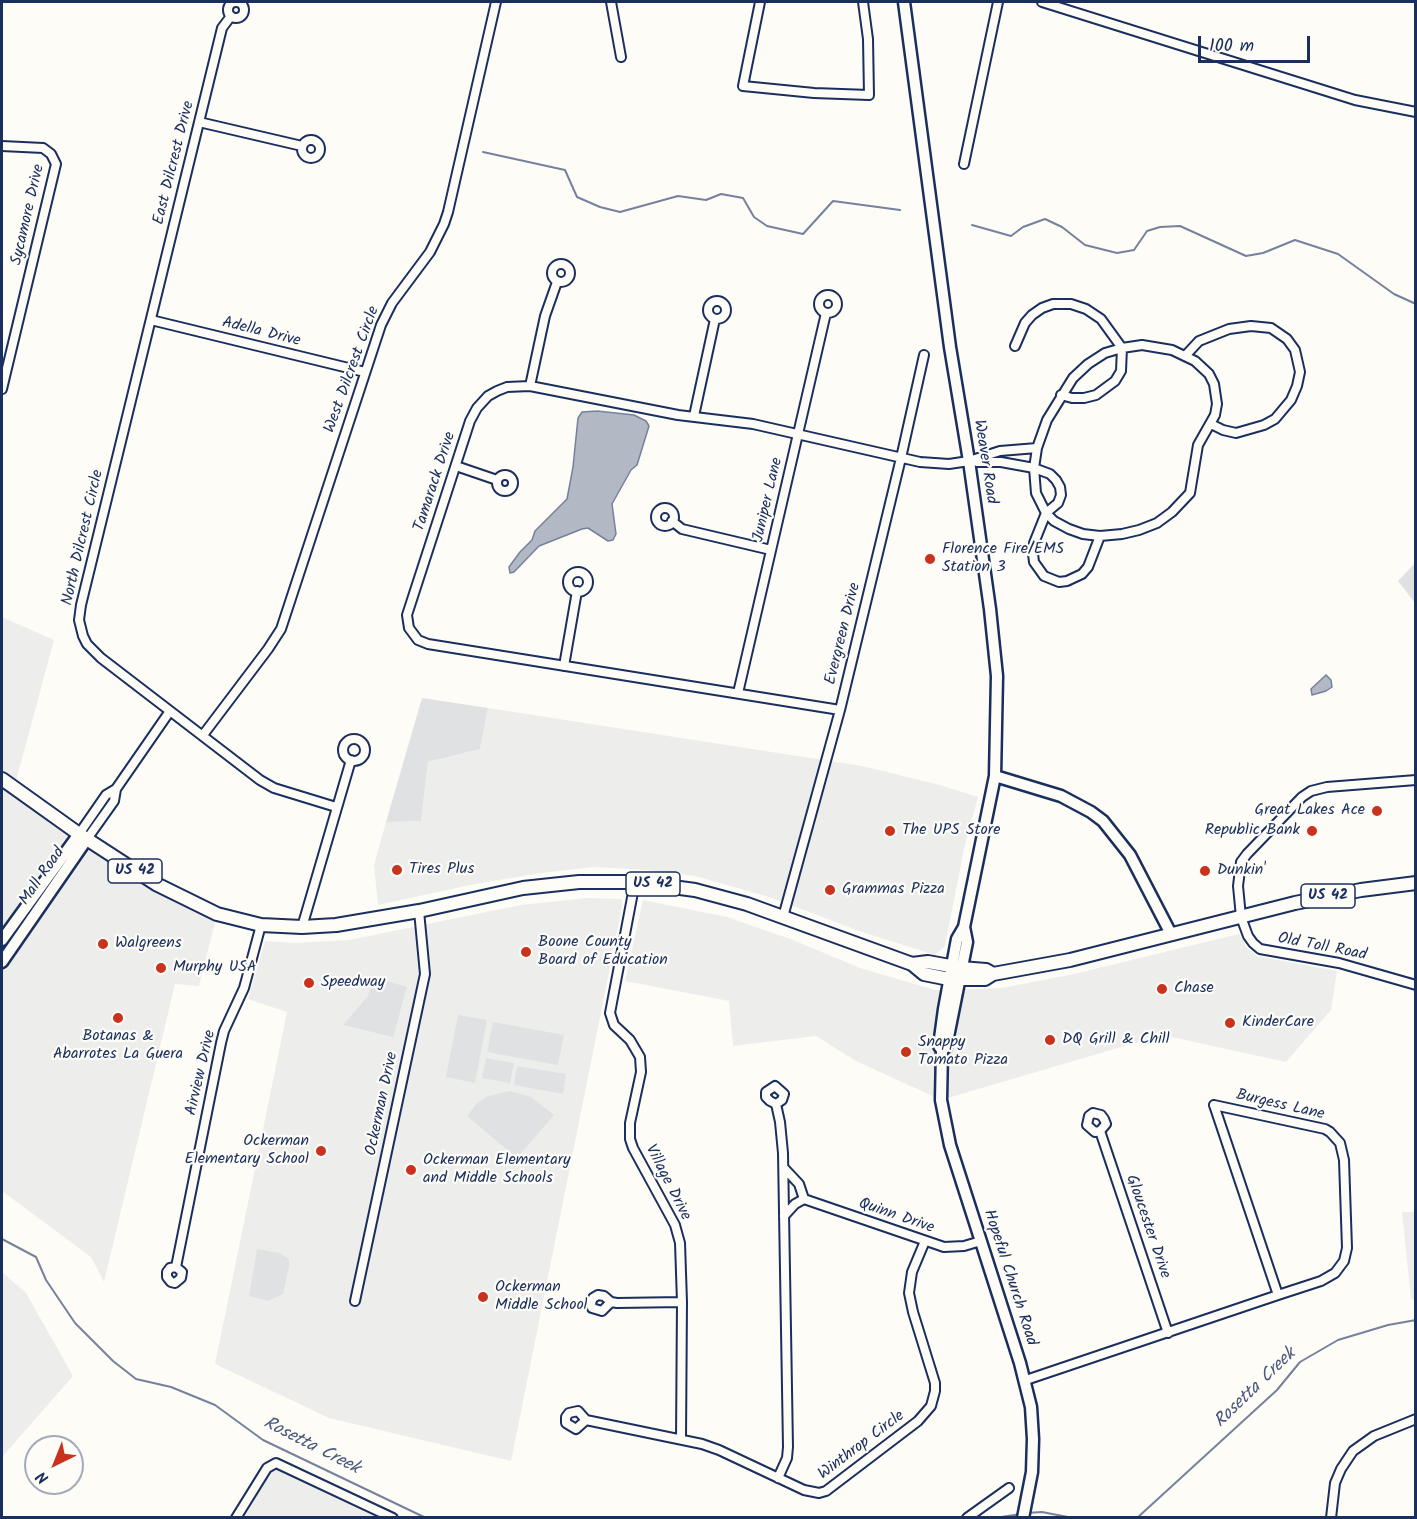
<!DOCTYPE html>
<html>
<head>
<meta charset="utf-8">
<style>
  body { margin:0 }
  #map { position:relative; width:1417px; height:1519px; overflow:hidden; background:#fdfcf7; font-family:Kalam,sans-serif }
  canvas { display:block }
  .frame { position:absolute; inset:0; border:3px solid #1b2f5e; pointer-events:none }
  .north { position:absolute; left:24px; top:1435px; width:60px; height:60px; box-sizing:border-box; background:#fdfcf7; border:2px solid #a3aaba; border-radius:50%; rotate:223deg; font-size:16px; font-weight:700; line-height:24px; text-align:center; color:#1b2f5e }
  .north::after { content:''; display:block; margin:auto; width:21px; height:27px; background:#c8321e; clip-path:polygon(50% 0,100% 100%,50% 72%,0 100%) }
  .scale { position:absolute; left:1198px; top:36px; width:112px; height:27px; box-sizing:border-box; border:3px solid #1b2f5e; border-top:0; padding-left:8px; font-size:18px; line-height:21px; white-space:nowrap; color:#1b2f5e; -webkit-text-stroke:4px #fdfcf7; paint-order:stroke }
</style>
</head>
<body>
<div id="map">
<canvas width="1417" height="1519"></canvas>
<div class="frame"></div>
<div class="north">N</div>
<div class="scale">100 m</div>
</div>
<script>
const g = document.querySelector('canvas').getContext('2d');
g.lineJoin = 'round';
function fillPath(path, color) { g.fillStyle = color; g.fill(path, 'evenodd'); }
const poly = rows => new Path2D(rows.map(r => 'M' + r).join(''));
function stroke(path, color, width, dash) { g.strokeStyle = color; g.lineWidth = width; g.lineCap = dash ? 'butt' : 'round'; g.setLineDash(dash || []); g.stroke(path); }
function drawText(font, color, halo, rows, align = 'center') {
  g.font = font + ' Kalam,sans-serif'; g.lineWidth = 4.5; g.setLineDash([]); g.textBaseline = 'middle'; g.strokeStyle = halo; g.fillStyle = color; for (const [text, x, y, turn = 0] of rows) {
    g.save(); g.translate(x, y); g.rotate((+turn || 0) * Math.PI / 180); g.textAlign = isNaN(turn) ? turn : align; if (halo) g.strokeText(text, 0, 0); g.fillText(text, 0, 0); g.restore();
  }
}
fillPath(poly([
  [2,617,54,640,14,788,79,834,217,914,199,986,175,984,104,1282,91,1257,2,1191],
  [488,708,862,766,940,785,978,797,964,849,945,946,935,955,862,932,769,897,695,876,647,870,594,867,541,873,475,884,378,905,374,865,386,822,421,821,428,762,480,749],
  [587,898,622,899,622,907,511,1461,329,1418,215,1364,287,1012,248,999,265,941,295,943,349,940,521,905],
  [643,900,727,917,793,940,860,968,935,990,1002,988,1074,974,1239,934,1247,948,1257,956,1337,971,1331,1010,1286,1062,1162,1035,941,1100,856,1061,816,1036,733,1046,729,1001,625,981],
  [1402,1212,1415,1212,1415,1300,1411,1299],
  [2,1272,26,1293,73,1376,2,1457],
  [271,1456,393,1517,236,1518,271,1464]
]), '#edeeec');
fillPath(poly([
  [1415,563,1415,603,1398,581],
  [422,698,488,708,480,749,428,762,421,821,386,822],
  [373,977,407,987,393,1037,343,1025,368,996],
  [458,1015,487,1020,475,1083,446,1077],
  [493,1022,564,1035,558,1065,487,1052],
  [486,1058,514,1063,510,1083,482,1078],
  [517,1066,566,1074,563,1094,514,1085],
  [510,1091,531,1097,554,1115,517,1158,467,1116,477,1103,488,1096],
  [257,1249,280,1253,289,1259,289,1267,283,1294,268,1301,249,1296]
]), '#e0e1e3');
const water = poly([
  [597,411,634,415,646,421,649,426,637,465,631,470,612,504,616,534,613,540,608,541,588,528,582,529,539,546,514,572,510,573,509,567,520,552,532,540,535,531,567,499,573,467,578,418,582,412,597,411],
  [1326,675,1331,680,1332,687,1326,691,1312,695,1311,689,1326,675]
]);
fillPath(water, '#b3b8c5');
stroke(water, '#76819c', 1.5);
stroke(poly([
  [483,152,565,170,577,197,600,207,620,212,678,196,706,200,721,194,743,198,754,217,767,226,803,234,833,201,900,210],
  [972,225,1011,236,1023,227,1045,219,1062,227,1085,245,1117,253,1134,250,1147,231,1160,227,1180,226,1246,256,1263,253,1295,240,1338,254,1394,294,1416,304],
  [2,1239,36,1257,46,1280,75,1323,113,1361,136,1379,171,1387,215,1405,263,1440,426,1518],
  [1027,1513,1042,1512,1073,1518],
  [995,1518,1021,1514],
  [1137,1518,1277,1390,1300,1362,1338,1340,1388,1325,1416,1320]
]), '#76819c', 2);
const street = poly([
  [611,2,621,57],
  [760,2,743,86,814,93,869,95,868,39,863,2],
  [1042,2,1355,100,1416,112],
  '228 10a8 8 0 1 1 16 0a8 8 0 1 1-16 0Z',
  [231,16,222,28,81,605,79,620,83,636,87,644,101,658,260,780,274,788,336,807],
  [199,122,302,146],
  '302 149a9 9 0 1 1 18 0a9 9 0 1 1-18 0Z',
  [2,146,43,148,51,154,56,164,2,389],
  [964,164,998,2],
  '552 273a9 9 0 1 1 18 0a9 9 0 1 1-18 0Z',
  '819 304a9 9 0 1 1 18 0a9 9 0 1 1-18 0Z',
  '708 310a9 9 0 1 1 18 0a9 9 0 1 1-18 0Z',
  [151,320,365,372],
  [1142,345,1172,350,1195,361,1209,374,1214,384,1217,404,1215,415,1198,445,1190,493,1172,512,1157,523,1139,530,1122,534,1100,536,1083,534,1069,529,1054,521,1046,513,1036,493,1034,468,1037,448,1047,420,1073,378,1088,364,1105,353,1122,348,1142,345],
  [1015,346,1025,323,1032,315,1042,308,1053,304,1071,304,1086,309,1101,319,1122,348,1121,371,1115,381,1096,395,1084,398,1072,398,1061,395],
  [1185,356,1199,341,1229,329,1251,326,1271,328,1287,339,1295,350,1300,372,1297,386,1291,400,1275,419,1264,425,1236,433,1223,430,1211,424],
  [530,386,545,316,557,282],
  [694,416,715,319],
  [977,462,1001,462,1034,468,1050,474,1056,480,1060,487,1061,495,1058,503,1046,513,1034,543,1033,554,1034,562,1044,576,1059,582,1067,581,1082,574,1088,567,1100,536],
  [456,466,497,480],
  '497 483a8 8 0 1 1 16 0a8 8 0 1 1-16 0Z',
  '656 517a9 9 0 1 1 18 0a9 9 0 1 1-18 0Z',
  [672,521,682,529,771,550],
  '568 582a10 10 0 1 1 20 0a10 10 0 1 1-20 0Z',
  [564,666,577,591],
  [738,693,826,313],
  [840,710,428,644,418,640,409,628,407,615,470,421,477,408,488,396,497,391,507,387,530,386,678,415,753,424,920,462,949,464,969,461,1000,451,1037,448],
  [203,735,268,649,281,629,381,325,392,303,430,252,444,224,448,212,496,2],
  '343 750a11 11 0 1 1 22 0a11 11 0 1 1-22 0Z',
  [1416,780,1327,787,1311,791,1302,797,1247,854,1241,862,1238,886,1241,917,1248,936,1253,943,1260,949,1339,963,1416,985],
  [79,834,106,795,116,789,170,711],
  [87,839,114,801,116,789],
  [635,882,610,1013,614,1025,630,1040,640,1057,641,1072,630,1123,630,1139,633,1148,675,1225,680,1243,682,1302,681,1439],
  [783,917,840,710,901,458,924,355],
  [302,927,351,760],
  [776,1104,770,1101,766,1097,766,1092,775,1086,784,1094,782,1100,776,1104,780,1122,783,1153,788,1447,787,1458,778,1478],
  [1214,1105,1325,1129,1330,1132,1340,1143,1344,1160,1347,1248,1344,1261,1335,1273,1321,1281,1278,1295,1214,1105],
  [1100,1131,1095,1132,1087,1125,1089,1116,1093,1113,1101,1115,1104,1119,1106,1124,1100,1131,1168,1333],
  [784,1168,799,1184,804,1199],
  [784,1216,795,1204,804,1199,944,1247,964,1246,981,1241],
  [176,1267,182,1272,181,1278,175,1283,171,1282,167,1277,167,1272,170,1268,176,1267,221,1043,224,1031,244,988,261,925],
  [355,1301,425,974,419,911],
  [611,1302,602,1311,592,1308,591,1303,593,1298,598,1295,604,1296,611,1302,617,1303,682,1302],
  [1026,1380,1278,1295],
  [586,1420,576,1429,566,1423,566,1417,569,1413,578,1411,586,1420,702,1444,719,1450,804,1490,819,1493,826,1491,918,1421,931,1406,935,1391,935,1383,913,1312,909,1293,912,1272,925,1241],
  [236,1518,267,1468,276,1463,393,1518],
  [967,1518,1009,1488],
  [1331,1518,1335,1483,1341,1469,1353,1451,1374,1436,1416,1419]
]);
const secondary = poly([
  [904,2,950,347,969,461,990,609,997,676,995,776,964,927,957,939,944,1009,939,1046,942,1050,941,1100,950,1145,1020,1363,1031,1407,1033,1439,1032,1472,1023,1518],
  [995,776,1061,796,1091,812,1103,821,1130,855,1171,934],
  [2,940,79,834],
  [2,962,87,839],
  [943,1049,946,1047,967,942,964,927]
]);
const primary = poly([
  [2,779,79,834,156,884,217,914,261,925,302,927,336,925,419,911,523,888,579,882,635,882,695,890,747,904,912,964,924,974,949,979,985,979,993,974,1070,960,1295,903,1361,890,1416,883],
  [912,964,928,962,961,968,986,970,993,974]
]);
stroke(street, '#1b2f5e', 12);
stroke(secondary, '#1b2f5e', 15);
stroke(primary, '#1b2f5e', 16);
stroke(street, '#fdfcf7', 8);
stroke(secondary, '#fdfcf7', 10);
stroke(primary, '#fdfcf7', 12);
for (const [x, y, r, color] of [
  [930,559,6,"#c8321e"],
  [1377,811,6,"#c8321e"],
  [890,831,6,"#c8321e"],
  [1312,831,6,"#c8321e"],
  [397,870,6,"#c8321e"],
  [1205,871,6,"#c8321e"],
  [830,890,6,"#c8321e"],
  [103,944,6,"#c8321e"],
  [526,952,6,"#c8321e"],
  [161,968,6,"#c8321e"],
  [309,983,6,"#c8321e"],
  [1162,989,6,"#c8321e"],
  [118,1018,6,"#c8321e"],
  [1230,1023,6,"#c8321e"],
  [1050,1040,6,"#c8321e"],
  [906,1052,6,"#c8321e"],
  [321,1151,6,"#c8321e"],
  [411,1170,6,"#c8321e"],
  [483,1297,6,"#c8321e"]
]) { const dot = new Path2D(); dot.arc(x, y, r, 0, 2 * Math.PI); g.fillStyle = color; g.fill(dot); stroke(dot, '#fdfcf7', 2); }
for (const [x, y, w] of [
  [135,871,54],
  [653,884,54],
  [1328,896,54]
]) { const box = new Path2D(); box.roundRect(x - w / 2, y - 12, w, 24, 4.5); g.fillStyle = '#fdfcf7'; g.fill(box); stroke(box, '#1b2f5e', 1.5); }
drawText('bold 15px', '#1b2f5e', null, [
  ["US 42",135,871],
  ["US 42",653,884],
  ["US 42",1328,896]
]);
drawText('16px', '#1b2f5e', '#fdfcf7', [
  ["East Dilcrest Drive",175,163,-76],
  ["Sycamore Drive",29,215,-77],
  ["Adella Drive",261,333,14],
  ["West Dilcrest Circle",353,370,-70],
  ["Weaver Road",984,462,81],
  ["Tamarack Drive",436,482,-72],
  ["Juniper Lane",769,500,-77],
  ["North Dilcrest Circle",84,538,-77],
  ["Evergreen Drive",844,634,-76],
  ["Mall Road",43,877,-55],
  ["Old Toll Road",1322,948,11],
  ["Airview Drive",202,1073,-77],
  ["Ockerman Drive",383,1104,-78],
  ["Burgess Lane",1280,1106,13],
  ["Village Drive",667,1183,63],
  ["Quinn Drive",896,1217,19],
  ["Gloucester Drive",1147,1227,71],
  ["Hopeful Church Road",1009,1278,72],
  ["Winthrop Circle",862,1446,-37]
]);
drawText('16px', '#1b2f5e', '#fdfcf7', [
  ["Florence Fire/EMS",942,550],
  ["Station 3",942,568],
  ["Great Lakes Ace",1365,811,"right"],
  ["The UPS Store",902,831],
  ["Republic Bank",1300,831,"right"],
  ["Tires Plus",409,870],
  ["Dunkin'",1217,871],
  ["Grammas Pizza",842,890],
  ["Boone County",538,943],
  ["Board of Education",538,961],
  ["Walgreens",115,944],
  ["Murphy USA",173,968],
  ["Speedway",321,983],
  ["Chase",1174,989],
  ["KinderCare",1242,1023],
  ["Botanas &",118,1037,"center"],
  ["Abarrotes La Guera",118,1055,"center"],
  ["DQ Grill & Chill",1062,1040],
  ["Snappy",918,1043],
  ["Tomato Pizza",918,1061],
  ["Ockerman",309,1142,"right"],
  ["Elementary School",309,1160,"right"],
  ["Ockerman Elementary",423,1161],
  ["and Middle Schools",423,1179],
  ["Ockerman",495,1288],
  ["Middle School",495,1306]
], 'left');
drawText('italic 18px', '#49587d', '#fdfcf7', [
  ["Rosetta Creek",1256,1389,-44],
  ["Rosetta Creek",311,1447,27]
]);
</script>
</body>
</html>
